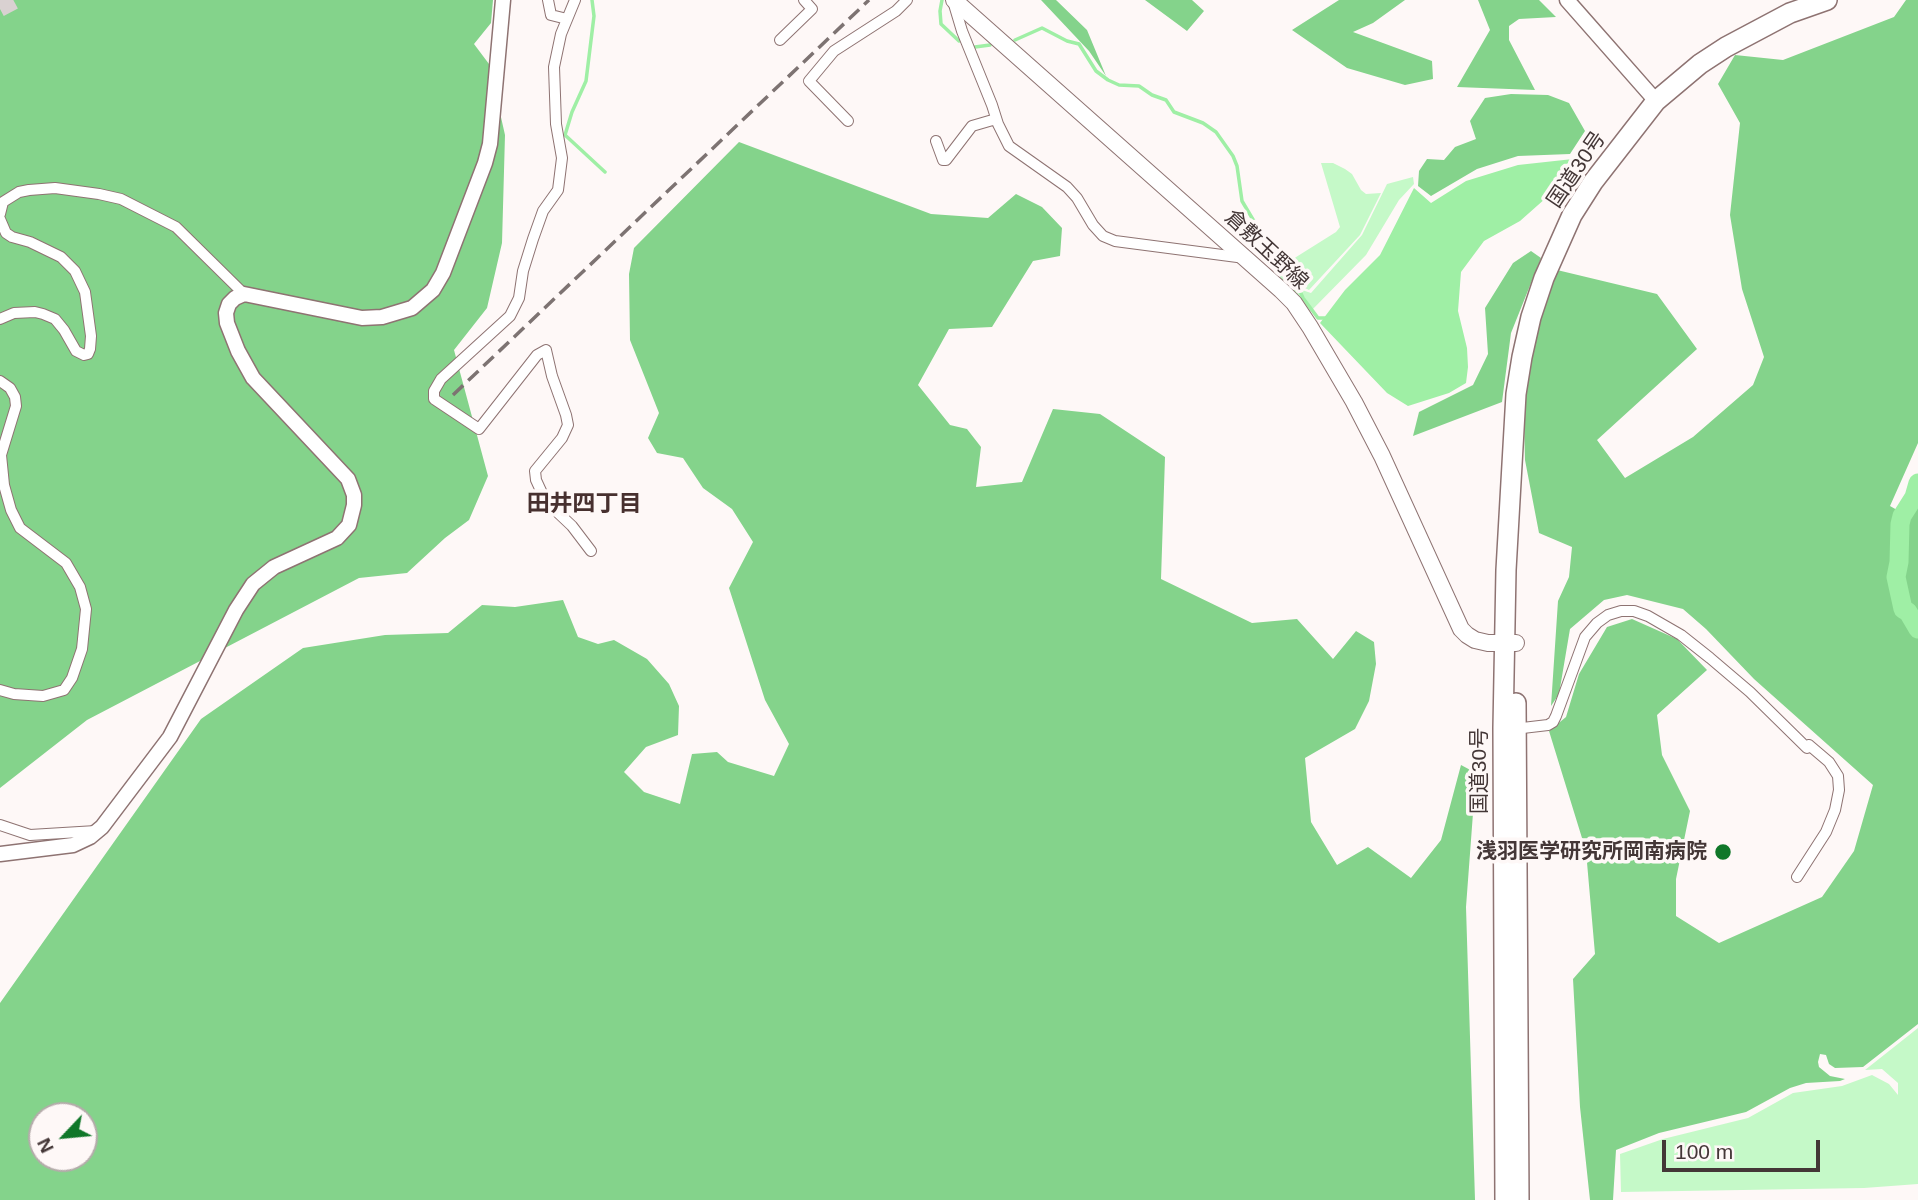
<!DOCTYPE html>
<html>
<head>
<meta charset="utf-8">
<style>
  body { margin:0 }
  #map { position:relative; width:1918px; height:1200px; overflow:hidden; background:#fef8f7; font-family:Arial,sans-serif }
  canvas { display:block }
  .north { position:absolute; left:28px; top:1102px; width:70px; height:70px; box-sizing:border-box; background:#fef8f7; border:2px solid #b4abaa; border-radius:50%; rotate:244deg; font-size:19px; font-weight:700; line-height:28px; text-align:center; color:#443737 }
  .north::after { content:''; display:block; margin:auto; width:24px; height:32px; background:#107729; clip-path:polygon(50% 0,100% 100%,50% 72%,0 100%) }
  .scale { position:absolute; left:1662px; top:1140px; width:158px; height:32px; box-sizing:border-box; border:4px solid #443737; border-top:0; padding-left:9px; font-size:21px; line-height:24px; white-space:nowrap; color:#443737; -webkit-text-stroke:5px #fef8f7; paint-order:stroke }
</style>
</head>
<body>
<div id="map">
<canvas width="1918" height="1200"></canvas>
<div class="north">N</div>
<div class="scale">100 m</div>
</div>
<script>
const g = document.querySelector('canvas').getContext('2d');
g.lineJoin = 'round';
function fillPath(path, color) { g.fillStyle = color; g.fill(path, 'evenodd'); }
const poly = rows => new Path2D(rows.map(r => 'M' + r).join(''));
function stroke(path, color, width, dash) { g.strokeStyle = color; g.lineWidth = width; g.lineCap = dash ? 'butt' : 'round'; g.setLineDash(dash || []); g.stroke(path); }
function drawText(font, color, halo, rows, align = 'center') {
  g.font = font + ' Arial,"Noto Sans JP",sans-serif'; g.lineWidth = 7; g.setLineDash([]); g.textBaseline = 'middle'; g.strokeStyle = halo; g.fillStyle = color; for (const [text, x, y, turn = 0] of rows) {
    g.save(); g.translate(x, y); g.rotate((+turn || 0) * Math.PI / 180); g.textAlign = isNaN(turn) ? turn : align; if (halo) g.strokeText(text, 0, 0); g.fillText(text, 0, 0); g.restore();
  }
}
fillPath(poly([
  [1321,163,1333,163,1345,169,1352,174,1361,190,1366,194,1381,193,1360,235,1309,290,1299,285,1284,270,1285,264,1336,232,1340,227],
  [1413,177,1414,184,1399,200,1366,255,1309,313,1279,279,1281,274,1302,290,1311,293,1362,235,1387,184],
  [1918,1028,1918,1184,1864,1188,1621,1192,1620,1154,1663,1139,1748,1118,1793,1093,1842,1086,1872,1075,1889,1084,1898,1095,1898,1083,1882,1069,1865,1070]
]), '#c5f9c8');
fillPath(poly([
  [0,0,493,0,491,23,474,44,489,64,505,135,502,243,487,308,454,350,488,476,469,520,445,538,407,573,359,578,87,720,0,788],
  [1041,0,1056,0,1087,30,1106,76,1089,51],
  [1145,0,1192,0,1204,11,1187,31],
  [1339,0,1405,0,1373,23,1353,32,1432,61,1433,79,1405,85,1347,68,1292,30],
  [1478,0,1539,0,1556,17,1519,19,1509,26,1509,40,1535,90,1457,87,1490,30],
  [1906,0,1918,0,1918,443,1890,506,1904,514,1914,504,1918,495,1918,1024,1863,1067,1835,1068,1829,1064,1826,1055,1820,1054,1818,1062,1819,1067,1830,1076,1845,1079,1840,1081,1806,1083,1790,1088,1746,1112,1659,1133,1616,1150,1613,1200,1590,1200,1580,1107,1573,979,1595,954,1586,851,1549,731,1566,717,1579,674,1607,627,1632,619,1677,639,1707,670,1657,715,1662,755,1690,811,1676,879,1676,916,1719,943,1822,897,1854,851,1873,785,1754,679,1706,629,1683,609,1627,595,1604,600,1570,629,1559,694,1551,706,1558,601,1569,577,1572,547,1539,533,1525,460,1523,385,1536,321,1557,270,1657,294,1697,349,1597,440,1625,478,1693,437,1753,385,1764,357,1742,289,1730,215,1740,123,1718,84,1735,55,1783,60,1894,17],
  [1511,94,1548,95,1569,103,1585,131,1570,154,1518,156,1477,169,1431,196,1418,186,1419,171,1427,159,1444,160,1455,147,1476,139,1470,121,1485,98],
  [739,142,931,214,988,218,1016,194,1042,207,1062,228,1060,256,1033,261,992,327,949,329,918,385,950,425,967,429,981,447,976,487,1022,482,1053,409,1100,414,1165,457,1161,579,1252,623,1297,619,1333,659,1356,631,1374,642,1376,664,1369,701,1355,729,1305,758,1311,822,1337,865,1368,847,1411,878,1441,840,1461,765,1476,773,1466,907,1475,1200,0,1200,0,1003,201,719,303,648,385,635,448,633,482,605,515,607,563,600,578,637,598,644,614,640,647,659,669,684,679,706,678,735,646,747,624,772,644,792,680,804,692,754,717,752,728,762,774,776,789,744,765,700,729,588,753,542,732,509,703,488,683,458,657,453,648,438,659,413,630,340,629,274,634,248],
  [42,1116,84,1116,84,1158,42,1158],
  [1531,251,1541,258,1511,333,1502,402,1413,436,1419,412,1473,385,1488,354,1485,308,1513,263]
]), '#84d38b');
fillPath(poly([
  [1573,159,1555,190,1520,221,1484,241,1461,272,1458,311,1467,348,1468,367,1466,383,1449,393,1408,406,1387,393,1320,323,1345,290,1380,255,1414,188,1431,203,1466,181,1518,165]
]), '#9fefa5');
stroke(poly([
  [592,0,594,16,586,81,572,112,565,135,605,172],
  [942,0,940,11,941,24,959,41],
  [1015,40,1042,28,1067,41,1079,44,1096,71,1108,80,1119,85,1139,86,1152,95,1166,100,1174,112,1203,123,1216,132,1233,156,1237,166,1242,201,1258,228,1260,238,1261,254,1264,259,1270,264],
  [975,47,990,45],
  [1283,273,1298,287,1303,298,1318,318,1326,318]
]), '#9fefa5', 3.5);
stroke(poly([
  [1918,483,1914,497,1902,516,1900,524,1899,562,1896,577,1903,609,1908,612,1918,629]
]), '#9fefa5', 19);
stroke(poly([
  [0,9,17,0]
]), '#d9d1d1', 16, [16, 8]);
const street = poly([
  [548,0,551,15,567,19],
  [575,0,561,34,554,67,556,124,562,158,558,190,543,211,533,239,523,271,519,298,510,316,441,379,434,391,434,399,479,429,537,355,546,350,552,376,566,415,568,425,562,438,535,471,536,480,542,493,554,509,572,526,591,551],
  [953,1,962,31,992,105,998,124,1009,146,1067,187,1077,198,1093,225,1103,236,1115,241,1245,258],
  [780,40,812,9,804,0],
  [848,121,809,81,834,51,896,11,907,0],
  [936,141,943,160,946,160,972,126,996,119],
  [0,214,3,202,19,192,29,190,55,188,99,194,121,199,176,227,244,294],
  [0,219,6,233,12,237,30,242,61,257,75,271,85,292,91,336,90,349,88,354,84,355,76,351,64,330,55,319,43,314,35,312,14,313,0,319],
  [0,381,10,388,15,397,16,406,1,455,4,485,11,510,20,528,66,563,80,587,86,609,82,649,72,678,64,690,43,696,14,694,0,690],
  [1514,729,1548,725,1553,722,1556,716,1585,637,1597,623,1608,615,1621,611,1634,611,1648,616,1681,635,1710,658,1750,692,1807,748,1809,745,1829,762,1838,776,1839,790,1835,810,1826,832,1797,877],
  [0,825,30,835,96,831]
]);
const secondary = poly([
  [1567,0,1656,101],
  [0,854,73,845,90,837,102,827,170,737,236,610,253,584,274,567,337,538,349,525,354,505,354,495,348,479,253,378,238,351,227,323,226,313,229,304,235,298,244,294,362,318,382,317,412,308,433,290,443,273,485,163,490,144,503,0]
]);
const primary = poly([
  [954,0,1281,290,1294,303,1310,327,1354,402,1382,456,1461,629,1467,635,1475,640,1488,643,1516,643]
]);
const highway = poly([
  [1516,703,1519,1200],
  [1505,1200,1503,728,1506,570,1516,394,1522,357,1531,317,1544,278,1572,215,1593,182,1656,101,1700,64,1726,47,1790,13,1827,0]
]);
stroke(street, '#8e7372', 12);
stroke(secondary, '#8e7372', 17);
stroke(primary, '#8e7372', 18);
stroke(highway, '#8e7372', 22);
stroke(street, '#fff', 10);
stroke(secondary, '#fff', 14);
stroke(primary, '#fff', 16);
stroke(highway, '#fff', 19);
stroke(poly([
  [453,395,869,0]
]), '#7d7372', 3.5, [14, 7]);
for (const [x, y, r, color] of [
  [1723,852,9,"#107729"]
]) { const dot = new Path2D(); dot.arc(x, y, r, 0, 2 * Math.PI); g.fillStyle = color; g.fill(dot); stroke(dot, '#fef8f7', 2.5); }
drawText('21px', '#443737', '#fef8f7', [
  ["国道30号",1577,170,-56],
  ["倉敷玉野線",1266,250,43],
  ["国道30号",1480,771,-90]
]);
drawText('bold 21px', '#443737', '#fef8f7', [
  ["浅羽医学研究所岡南病院",1707,852]
], 'right');
drawText('bold 23px', '#47302f', '#fef8f7', [
  ["田井四丁目",584,505]
]);
</script>
</body>
</html>
